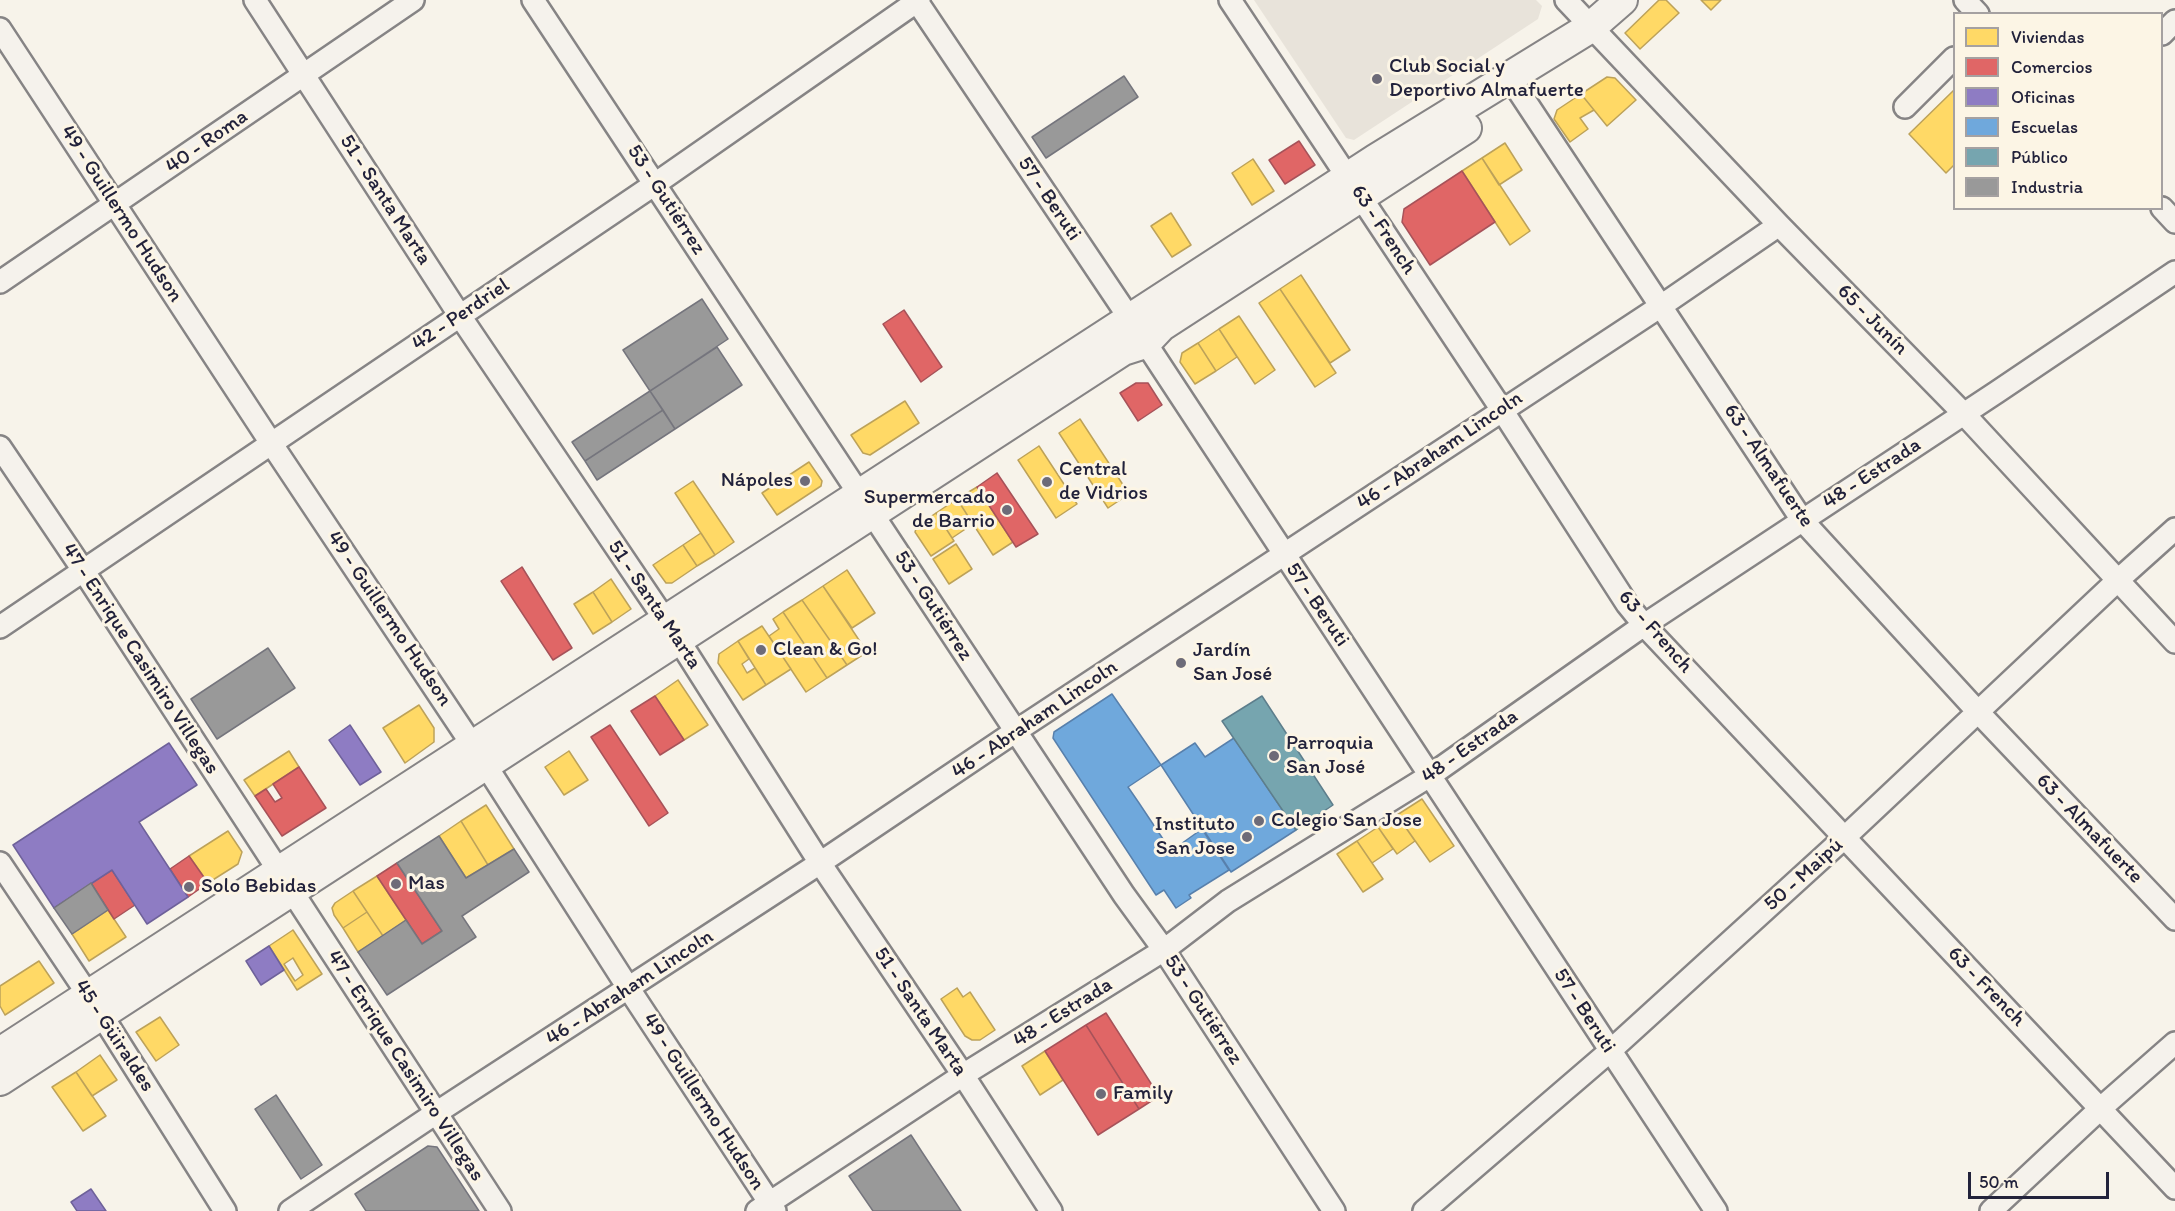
<!DOCTYPE html>
<html>
<head>
<meta charset="utf-8">
<style>
  body { margin:0 }
  #map { position:relative; width:2175px; height:1211px; overflow:hidden; background:#f7f3ea; font-family:Itim,sans-serif }
  canvas { display:block }
  .legend { position:absolute; left:1953px; top:12px; width:210px; height:198px; box-sizing:border-box; background:#fcf5e5; border:2px solid #a5a1a1; margin:0; padding:8px 10px; list-style:none; font-size:18px; color:#22223b }
  .legend li { display:flex; align-items:center; gap:12px; height:30px }
  .legend b { width:30px; border:2px solid #a5a1a1 }
  .scale { position:absolute; left:1968px; top:1172px; width:141px; height:27px; box-sizing:border-box; border:3px solid #22223b; border-top:0; padding-left:8px; font-size:18px; line-height:21px; white-space:nowrap; color:#22223b; -webkit-text-stroke:4px #fcf5e5; paint-order:stroke }
</style>
</head>
<body>
<div id="map">
<canvas width="2175" height="1211"></canvas>
<ul class="legend">
<li><b style="height:16px;background:#ffd966"></b>Viviendas</li>
<li><b style="height:16px;background:#e06666"></b>Comercios</li>
<li><b style="height:16px;background:#8e7cc3"></b>Oficinas</li>
<li><b style="height:16px;background:#6fa8dc"></b>Escuelas</li>
<li><b style="height:16px;background:#76a5af"></b>Público</li>
<li><b style="height:16px;background:#999"></b>Industria</li>
</ul>
<div class="scale">50 m</div>
</div>
<script>
const g = document.querySelector('canvas').getContext('2d');
g.lineJoin = 'round';
function fillPath(path, color) { g.fillStyle = color; g.fill(path, 'evenodd'); }
const poly = rows => new Path2D(rows.map(r => 'M' + r).join(''));
function stroke(path, color, width, dash) { g.strokeStyle = color; g.lineWidth = width; g.lineCap = dash ? 'butt' : 'round'; g.setLineDash(dash || []); g.stroke(path); }
function drawText(font, color, halo, rows, align = 'center') {
  g.font = font + ' Itim,sans-serif'; g.lineWidth = 6; g.setLineDash([]); g.textBaseline = 'middle'; g.strokeStyle = halo; g.fillStyle = color; for (const [text, x, y, turn = 0] of rows) {
    g.save(); g.translate(x, y); g.rotate((+turn || 0) * Math.PI / 180); g.textAlign = isNaN(turn) ? turn : align; if (halo) g.strokeText(text, 0, 0); g.fillText(text, 0, 0); g.restore();
  }
}
fillPath(poly([
  [1254,0,1536,0,1542,6,1538,19,1354,140,1346,138]
]), '#e8e3da');
const homes = poly([
  [1659,0,1666,0,1679,13,1640,49,1625,33,1659,0],
  [1701,0,1721,0,1711,10,1701,0],
  [1607,77,1615,78,1636,100,1607,126,1581,94,1607,77],
  [1954,90,1954,165,1946,173,1909,134,1954,90],
  [1581,94,1594,110,1580,118,1588,129,1570,142,1554,119,1557,110,1581,94],
  [1505,143,1522,170,1499,185,1482,158,1505,143],
  [1482,158,1530,231,1510,245,1462,171,1482,158],
  [1253,159,1274,191,1252,205,1232,173,1253,159],
  [1171,213,1191,245,1172,257,1151,226,1171,213],
  [1301,275,1350,350,1330,363,1280,289,1301,275],
  [1280,289,1336,373,1315,387,1259,303,1280,289],
  [1239,316,1275,370,1255,384,1219,329,1239,316],
  [1219,329,1237,357,1216,371,1198,343,1219,329],
  [1198,343,1216,371,1195,384,1180,362,1182,353,1198,343],
  [905,401,919,423,870,455,863,453,851,435,905,401],
  [1080,419,1129,494,1108,508,1059,433,1080,419],
  [1039,446,1077,504,1056,518,1018,460,1039,446],
  [809,462,822,481,821,486,777,515,762,493,809,462],
  [693,481,734,542,715,555,675,493,693,481],
  [977,487,1013,542,993,555,957,499,977,487],
  [957,499,973,524,952,538,936,513,957,499],
  [936,513,954,541,931,556,915,532,917,526,936,513],
  [701,533,715,555,697,566,683,545,701,533],
  [956,544,972,569,949,584,933,559,956,544],
  [683,545,697,566,672,583,666,583,653,565,683,545],
  [847,570,875,613,852,628,823,586,847,570],
  [611,579,631,609,612,622,593,592,611,579],
  [823,586,867,652,847,665,802,600,823,586],
  [593,592,612,622,593,634,574,604,593,592],
  [802,600,847,665,827,678,783,612,802,600],
  [783,612,827,678,806,692,769,636,779,629,773,619,783,612],
  [762,626,791,669,766,685,738,641,762,626],
  [738,641,749,659,742,664,747,673,755,668,766,685,743,700,718,663,719,654,738,641],
  [678,680,708,725,684,740,655,696,678,680],
  [419,705,434,728,434,742,405,763,383,728,419,705],
  [289,751,299,767,255,796,244,780,289,751],
  [569,751,588,780,564,795,545,767,569,751],
  [1422,799,1454,846,1430,862,1397,815,1422,799],
  [486,805,514,849,488,865,461,821,486,805],
  [1397,815,1415,841,1397,854,1378,827,1397,815],
  [461,821,488,865,466,878,439,836,461,821],
  [1378,827,1393,849,1372,863,1357,841,1378,827],
  [228,831,242,852,238,864,208,883,189,856,228,831],
  [1357,841,1383,879,1363,892,1337,854,1357,841],
  [377,876,406,920,383,936,353,891,377,876],
  [353,891,367,912,343,928,334,915,332,908,335,903,353,891],
  [108,910,126,937,89,961,72,934,108,910],
  [367,912,383,936,358,952,343,928,367,912],
  [293,930,322,974,297,990,269,946,293,930],
  [293,958,303,975,295,981,284,964,293,958],
  [39,961,54,983,5,1015,0,1006,0,986,39,961],
  [957,988,963,997,970,992,995,1030,980,1040,972,1040,965,1036,941,999,957,988],
  [160,1017,179,1045,156,1061,136,1032,160,1017],
  [1045,1051,1063,1080,1040,1095,1022,1066,1045,1051],
  [100,1055,117,1080,92,1096,76,1072,100,1055],
  [76,1072,106,1116,83,1131,52,1087,76,1072]
]);
fillPath(homes, '#ffd966');
stroke(homes, '#bda259', 1.5);
const shops = poly([
  [1299,141,1315,165,1285,184,1269,160,1299,141],
  [1462,171,1495,222,1430,265,1402,222,1404,209,1462,171],
  [904,310,942,367,921,382,883,324,904,310],
  [1136,383,1148,383,1162,405,1138,421,1120,393,1136,383],
  [997,473,1038,534,1016,547,977,487,997,473],
  [522,567,572,648,553,660,501,581,522,567],
  [655,696,684,740,660,755,631,711,655,696],
  [610,725,668,813,649,826,591,737,610,725],
  [299,767,326,808,282,836,255,796,266,789,275,802,282,798,273,784,299,767],
  [189,856,208,883,188,897,170,869,189,856],
  [397,863,442,931,422,944,377,876,397,863],
  [112,870,135,905,114,919,91,883,112,870],
  [1106,1013,1159,1096,1139,1109,1086,1025,1106,1013],
  [1086,1025,1139,1109,1098,1135,1045,1051,1086,1025]
]);
fillPath(shops, '#e06666');
stroke(shops, '#a75259', 1.5);
const offices = poly([
  [350,725,381,772,360,785,329,740,350,725],
  [169,743,197,785,139,822,188,897,147,924,112,870,54,908,13,845,169,743],
  [269,946,284,970,261,985,246,961,269,946],
  [91,1189,106,1211,77,1211,71,1202,91,1189]
]);
fillPath(offices, '#8e7cc3');
stroke(offices, '#6e619a', 1.5);
const schools = poly([
  [1112,694,1161,765,1128,787,1139,803,1171,851,1202,829,1229,870,1189,895,1191,898,1176,908,1164,890,1156,895,1053,738,1054,732,1112,694],
  [1234,738,1296,830,1231,872,1161,765,1195,743,1205,757,1234,738]
]);
fillPath(schools, '#6fa8dc');
stroke(schools, '#5880ac', 1.5);
const public = poly([
  [1262,696,1333,805,1296,830,1222,721,1262,696]
]);
fillPath(public, '#76a5af');
stroke(public, '#5d7e8c', 1.5);
const industry = poly([
  [1124,76,1138,97,1046,158,1032,137,1124,76],
  [702,299,728,339,650,391,623,350,702,299],
  [717,347,742,385,675,429,650,391,717,347],
  [650,391,663,410,585,461,572,442,650,391],
  [663,410,675,429,597,480,585,461,663,410],
  [268,648,295,688,217,739,191,699,268,648],
  [439,836,466,878,514,849,529,872,462,916,476,937,387,995,358,952,406,920,422,944,442,931,397,863,439,836],
  [91,883,108,910,72,934,54,908,91,883],
  [276,1095,322,1165,301,1179,255,1109,276,1095],
  [911,1135,922,1152,961,1211,873,1211,849,1176,911,1135],
  [428,1146,437,1147,479,1211,366,1211,355,1194,428,1146]
]);
fillPath(industry, '#999');
stroke(industry, '#75757d', 1.5);
const street = poly([
  [255,0,460,316,678,639,820,863,963,1075,1051,1211],
  [533,0,1124,895,1164,950,1334,1211],
  [916,0,1130,319,1716,1211],
  [1230,0,1502,410,1627,604,1644,625,2175,1188],
  [1566,0,1779,225,1964,414,2175,642],
  [1965,0,1978,14],
  [0,29,271,443,485,764,629,989,775,1211],
  [2162,34,2175,21],
  [1510,78,1802,520,1979,713,2175,919],
  [1905,107,1954,58],
  [2162,208,2175,222],
  [0,282,413,0],
  [0,447,83,570,500,1211],
  [0,627,655,184,919,0],
  [0,863,101,1014,225,1211],
  [290,1211,436,1113,820,863,1016,731,1661,306,1779,225],
  [757,1211,963,1075,1164,950,1228,901,1431,775,1644,625,1997,392,2175,272],
  [1424,1211,1610,1051,1844,838,2117,581,2175,529],
  [1991,1211,2101,1108,2175,1043]
]);
const secondary = poly([
  [0,1053,1375,160,1591,27,1622,0],
  [0,1080,1123,350,1145,343,1161,326,1466,128]
]);
stroke(street, '#868485', 26);
stroke(secondary, '#868485', 34);
stroke(street, '#f5f2ec', 21);
stroke(secondary, '#f5f2ec', 30);
for (const [x, y, r, color] of [
  [1377,79,6,"#6d6b78"],
  [805,481,6,"#6d6b78"],
  [1047,482,6,"#6d6b78"],
  [1007,510,6,"#6d6b78"],
  [761,650,6,"#6d6b78"],
  [1181,663,6,"#6d6b78"],
  [1274,756,6,"#6d6b78"],
  [1259,821,6,"#6d6b78"],
  [1247,837,6,"#6d6b78"],
  [396,884,6,"#6d6b78"],
  [189,887,6,"#6d6b78"],
  [1101,1094,6,"#6d6b78"]
]) { const dot = new Path2D(); dot.arc(x, y, r, 0, 2 * Math.PI); g.fillStyle = color; g.fill(dot); stroke(dot, '#fcf5e5', 2); }
drawText('21px', '#22223b', '#fcf5e5', [
  ["Club Social y",1389,67],
  ["Deportivo Almafuerte",1389,91],
  ["Central",1059,470],
  ["de Vidrios",1059,494],
  ["Nápoles",793,481,"right"],
  ["Supermercado",995,498,"right"],
  ["de Barrio",995,522,"right"],
  ["Clean & Go!",773,650],
  ["Jardín",1193,651],
  ["San José",1193,675],
  ["Parroquia",1286,744],
  ["San José",1286,768],
  ["Colegio San Jose",1271,821],
  ["Instituto",1235,825,"right"],
  ["San Jose",1235,849,"right"],
  ["Mas",408,884],
  ["Solo Bebidas",201,887],
  ["Family",1113,1094]
], 'left');
drawText('21px', '#22223b', '#fcf5e5', [
  ["40 - Roma",207,142,-35],
  ["57 - Beruti",1049,199,56],
  ["51 - Santa Marta",385,200,57],
  ["53 - Gutiérrez",666,200,57],
  ["49 - Guillermo Hudson",121,214,57],
  ["63 - French",1383,230,57],
  ["42 - Perdriel",461,315,-34],
  ["65 - Junín",1872,320,45],
  ["46 - Abraham Lincoln",1440,451,-34],
  ["63 - Almafuerte",1768,466,56],
  ["48 - Estrada",1872,474,-33],
  ["51 - Santa Marta",654,605,56],
  ["57 - Beruti",1317,605,56],
  ["53 - Gutiérrez",933,606,57],
  ["49 - Guillermo Hudson",389,619,56],
  ["63 - French",1655,632,49],
  ["47 - Enrique Casimiro Villegas",140,659,57],
  ["46 - Abraham Lincoln",1035,720,-34],
  ["48 - Estrada",1470,747,-35],
  ["63 - Almafuerte",2089,829,46],
  ["50 - Maipú",1804,875,-42],
  ["63 - French",1986,987,46],
  ["46 - Abraham Lincoln",630,988,-33],
  ["53 - Gutiérrez",1203,1010,57],
  ["57 - Beruti",1584,1011,57],
  ["51 - Santa Marta",920,1012,56],
  ["48 - Estrada",1063,1013,-32],
  ["45 - Güiraldes",114,1036,57],
  ["47 - Enrique Casimiro Villegas",405,1066,57],
  ["49 - Guillermo Hudson",703,1102,57]
]);
</script>
</body>
</html>
